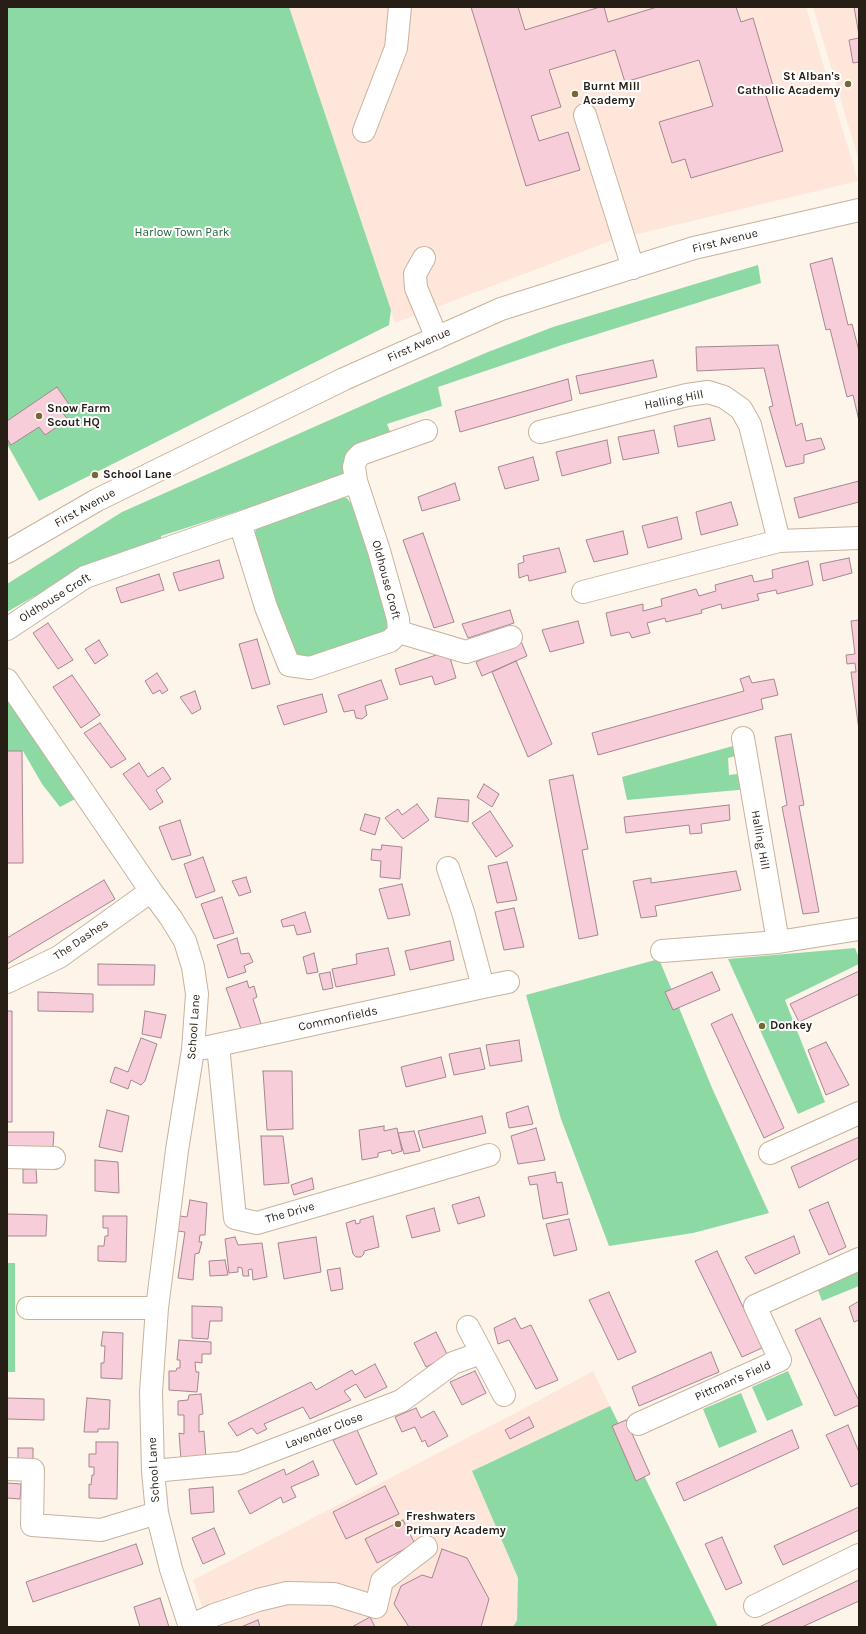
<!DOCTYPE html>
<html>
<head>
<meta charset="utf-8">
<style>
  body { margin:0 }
  #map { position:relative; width:866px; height:1634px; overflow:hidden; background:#fdf4ea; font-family:Karla,sans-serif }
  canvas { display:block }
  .frame { position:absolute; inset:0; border:8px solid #271f16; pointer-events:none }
</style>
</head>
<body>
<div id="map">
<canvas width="866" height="1634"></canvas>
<div class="frame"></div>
</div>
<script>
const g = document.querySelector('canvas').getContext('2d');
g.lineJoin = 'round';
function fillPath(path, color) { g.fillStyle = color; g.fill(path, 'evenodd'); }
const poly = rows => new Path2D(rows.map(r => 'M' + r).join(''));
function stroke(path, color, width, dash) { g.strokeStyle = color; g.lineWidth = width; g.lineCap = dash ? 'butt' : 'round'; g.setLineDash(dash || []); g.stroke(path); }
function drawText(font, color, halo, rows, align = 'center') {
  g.font = font + ' Karla,sans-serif'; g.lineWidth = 4; g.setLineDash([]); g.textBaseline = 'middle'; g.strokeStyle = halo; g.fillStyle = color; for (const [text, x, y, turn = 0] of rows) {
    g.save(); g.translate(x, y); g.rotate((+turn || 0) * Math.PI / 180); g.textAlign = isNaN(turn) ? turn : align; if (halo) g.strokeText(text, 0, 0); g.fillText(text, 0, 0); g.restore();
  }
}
fillPath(poly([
  [289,7,806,7,858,181,613,240,395,323],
  [813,7,859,7,859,161],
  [593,1371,610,1406,472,1471,518,1578,517,1620,513,1627,209,1627,193,1580,527,1407]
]), '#fee6db');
fillPath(poly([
  [7,7,289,7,391,310,389,325,39,501,7,444],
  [758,265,761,283,562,345,438,387,442,406,387,424,395,444,364,455,353,474,161,536,162,543,99,566,33,597,7,612,7,584,122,512,384,396,488,352,553,327],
  [329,495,347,498,356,510,390,610,389,628,380,641,302,660,289,649,253,538,260,518],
  [7,690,79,797,60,807,42,784,23,751,7,751],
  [740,744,743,754,728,758,729,775,746,773,749,789,627,800,622,777],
  [855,948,859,958,859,964,785,1000,825,1102,798,1114,728,959],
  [659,959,712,1088,769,1213,693,1233,609,1246,561,1119,526,995],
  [7,1263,15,1263,15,1372,7,1372],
  [859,1271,859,1286,822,1301,818,1290],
  [788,1371,803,1405,767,1421,752,1387],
  [741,1393,757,1432,719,1448,703,1409],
  [610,1406,718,1627,513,1627,517,1620,518,1578,472,1471]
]), '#8cd9a3');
const building = poly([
  [471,7,518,7,525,30,600,7,604,7,608,22,657,7,736,7,741,22,753,18,774,89,765,92,783,151,691,178,685,159,672,163,659,122,713,106,699,60,625,82,615,50,549,70,561,107,531,116,539,141,568,132,580,170,526,186,471,7],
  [854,7,859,7,859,35,854,7],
  [859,38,859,62,853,63,849,40,859,38],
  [832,258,848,325,852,324,859,351,859,421,853,395,847,397,830,329,826,330,810,264,832,258],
  [778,345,796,426,802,423,806,441,821,438,825,449,804,455,804,463,786,467,769,407,773,406,764,368,697,371,696,347,778,345],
  [653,360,657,377,580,394,576,376,653,360],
  [568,379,572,400,460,432,455,411,568,379],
  [57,387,70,406,62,412,68,420,45,435,39,427,11,445,7,439,7,421,57,387],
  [710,418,715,440,678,447,674,426,710,418],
  [654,430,659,453,623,460,618,437,654,430],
  [607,440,611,463,562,476,556,452,607,440],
  [533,457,539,480,505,489,498,467,533,457],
  [859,481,859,502,799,518,794,498,859,481],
  [455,483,460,500,422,511,418,497,455,483],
  [731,502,738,525,701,535,696,512,731,502],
  [677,517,682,539,648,548,642,526,677,517],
  [623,531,628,554,594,562,586,540,623,531],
  [423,533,454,622,434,628,403,540,423,533],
  [559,548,566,572,529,581,528,575,519,578,518,564,524,562,523,556,559,548],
  [849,558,852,573,823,581,820,564,849,558],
  [219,560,224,578,179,591,173,573,219,560],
  [808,561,813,585,777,594,776,590,757,594,759,600,722,609,721,604,701,610,702,613,666,622,665,618,647,623,650,633,632,638,629,632,611,636,606,613,643,604,643,611,662,606,661,599,696,589,699,596,716,591,715,585,752,575,754,582,773,578,772,570,808,561],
  [159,574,164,590,121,603,116,588,159,574],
  [510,610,514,623,468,638,462,624,510,610],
  [859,620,859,730,851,672,856,672,855,663,847,664,846,655,855,654,851,621,859,620],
  [578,621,584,643,550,652,542,630,578,621],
  [48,623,73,660,58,669,33,633,48,623],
  [257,639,270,684,252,689,239,644,257,639],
  [99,640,108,655,95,664,85,649,99,640],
  [521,641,527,656,482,676,476,662,521,641],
  [448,651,456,678,435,685,432,676,400,685,395,669,448,651],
  [516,661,552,744,528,757,492,672,516,661],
  [157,673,168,690,162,694,160,690,153,694,145,681,157,673],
  [72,675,100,715,81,728,53,687,72,675],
  [749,676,752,683,774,679,778,695,761,699,763,709,598,755,592,733,744,691,740,679,749,676],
  [381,680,388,699,365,706,367,715,362,719,356,718,354,710,344,712,338,695,381,680],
  [195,691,201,709,192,714,180,697,195,691],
  [322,694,327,712,284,725,277,706,322,694],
  [100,723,126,759,111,768,84,733,100,723],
  [791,734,804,805,799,806,819,912,803,914,782,807,787,805,775,737,791,734],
  [7,751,22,751,23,863,7,863,7,751],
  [139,763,148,777,163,767,171,779,156,790,163,802,150,810,123,774,139,763],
  [573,775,588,849,582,850,598,935,579,939,549,780,573,775],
  [484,784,499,794,492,807,477,797,484,784],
  [438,798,469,800,468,822,435,817,438,798],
  [417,804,429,820,403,839,385,818,398,809,402,815,417,804],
  [729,805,730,820,701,824,702,833,690,834,689,825,626,833,624,817,729,805],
  [490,811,513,846,496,857,472,823,490,811],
  [365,814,380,818,375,835,360,830,365,814],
  [180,820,191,855,172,860,159,827,180,820],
  [382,845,402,847,400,879,380,877,381,861,371,860,372,849,381,850,382,845],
  [203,857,215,891,196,898,184,864,203,857],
  [507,862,517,900,497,903,488,866,507,862],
  [736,871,741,890,655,906,657,916,641,918,633,881,651,878,651,883,736,871],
  [246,877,251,892,239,896,232,881,246,877],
  [104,880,115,899,7,964,7,938,104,880],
  [402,884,410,915,388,919,379,889,402,884],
  [222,897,234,933,214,939,201,904,222,897],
  [514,908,524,947,504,950,495,912,514,908],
  [305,912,311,932,297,935,294,925,283,927,281,920,305,912],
  [237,938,241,954,249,953,253,962,244,966,246,972,228,978,217,945,237,938],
  [450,941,454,960,410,970,405,951,450,941],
  [388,948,395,975,336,987,332,969,357,964,356,954,388,948],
  [314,953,318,972,307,974,303,957,314,953],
  [98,964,155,965,154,985,98,985,98,964],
  [859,971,859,994,799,1022,790,1004,859,971],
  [330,972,333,988,323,990,319,974,330,972],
  [712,972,720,990,673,1010,665,992,712,972],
  [247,981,249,988,254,986,257,997,253,999,261,1024,241,1029,226,988,247,981],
  [38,992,93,994,93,1012,38,1011,38,992],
  [7,1011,12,1011,12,1122,7,1122,7,1011],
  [145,1011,166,1015,161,1038,142,1034,145,1011],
  [732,1014,784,1128,764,1138,711,1024,732,1014],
  [141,1038,157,1044,145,1081,141,1085,131,1080,128,1089,110,1082,115,1067,128,1072,141,1038],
  [519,1040,522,1061,490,1066,486,1045,519,1040],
  [826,1042,849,1085,826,1095,808,1050,826,1042],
  [480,1048,485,1069,454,1075,449,1054,480,1048],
  [441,1057,446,1077,406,1087,401,1067,441,1057],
  [263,1071,292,1071,293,1129,267,1130,263,1071],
  [528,1106,533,1124,509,1128,506,1113,528,1106],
  [107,1110,129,1116,122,1152,99,1147,107,1110],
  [482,1116,486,1133,423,1148,418,1131,482,1116],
  [384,1126,384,1131,397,1128,402,1151,392,1154,391,1150,378,1153,378,1157,362,1160,359,1130,384,1126],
  [536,1128,545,1160,518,1164,511,1136,536,1128],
  [414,1131,420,1151,404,1154,398,1133,414,1131],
  [7,1132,54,1132,53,1147,7,1146,7,1132],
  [261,1136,283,1136,289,1183,264,1185,261,1136],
  [859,1137,859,1158,799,1188,791,1167,859,1137],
  [95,1160,118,1162,119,1193,95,1191,95,1160],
  [23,1169,36,1169,37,1183,23,1183,23,1169],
  [555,1172,557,1183,562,1182,568,1214,543,1219,537,1184,530,1185,528,1177,555,1172],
  [312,1178,314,1189,294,1195,291,1185,312,1178],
  [479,1197,485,1216,458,1224,452,1205,479,1197],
  [190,1200,207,1203,205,1235,200,1235,199,1242,202,1242,199,1253,195,1254,193,1280,178,1278,185,1232,178,1231,180,1216,187,1217,190,1200],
  [828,1202,846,1247,829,1255,809,1210,828,1202],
  [434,1208,440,1231,412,1238,406,1216,434,1208],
  [7,1214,47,1215,46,1236,7,1236,7,1214],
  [103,1216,127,1216,126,1262,98,1261,98,1246,104,1246,105,1236,108,1236,108,1228,103,1228,103,1216],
  [373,1216,379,1247,364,1251,364,1254,361,1257,356,1257,353,1254,346,1223,355,1220,356,1224,360,1223,360,1220,373,1216],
  [569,1219,577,1250,554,1256,546,1224,569,1219],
  [794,1236,800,1253,755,1274,745,1257,794,1236],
  [235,1237,238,1245,262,1243,267,1277,253,1280,252,1269,248,1270,249,1276,243,1276,242,1268,238,1267,238,1272,229,1273,225,1239,235,1237],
  [316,1237,321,1272,284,1279,278,1243,316,1237],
  [717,1251,762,1348,742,1357,695,1261,717,1251],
  [225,1260,228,1275,210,1276,209,1261,225,1260],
  [340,1268,343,1289,331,1291,327,1270,340,1268],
  [609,1292,636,1352,618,1360,589,1300,609,1292],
  [859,1301,859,1320,854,1322,849,1307,859,1301],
  [192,1306,222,1307,222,1321,210,1321,208,1339,192,1338,192,1306],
  [515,1318,521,1329,531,1325,558,1380,536,1389,509,1340,498,1344,494,1328,515,1318],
  [820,1318,859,1401,859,1405,835,1416,795,1330,820,1318],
  [103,1332,123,1333,122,1379,101,1378,101,1363,104,1363,105,1346,101,1346,103,1332],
  [436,1332,448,1356,426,1367,414,1343,436,1332],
  [179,1340,211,1342,211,1354,202,1354,202,1363,195,1362,196,1372,199,1372,197,1392,169,1390,169,1371,176,1371,177,1368,180,1368,180,1360,177,1360,179,1340],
  [711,1352,719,1372,639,1406,632,1387,711,1352],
  [375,1364,387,1387,365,1398,356,1384,344,1391,351,1400,310,1419,303,1407,264,1424,267,1429,257,1434,252,1428,237,1436,228,1423,311,1382,316,1390,352,1370,355,1375,375,1364],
  [475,1371,486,1393,462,1405,450,1382,475,1371],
  [201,1394,203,1414,199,1415,199,1432,204,1431,206,1459,181,1460,179,1433,184,1434,184,1415,178,1415,178,1401,188,1400,189,1395,201,1394],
  [7,1398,44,1399,44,1420,7,1419,7,1398],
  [87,1398,110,1400,109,1429,98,1429,98,1432,84,1432,87,1398],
  [416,1408,421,1418,434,1411,448,1436,428,1447,425,1440,422,1442,415,1427,402,1432,395,1417,416,1408],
  [529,1417,534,1427,510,1439,505,1430,529,1417],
  [626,1420,650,1474,636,1481,612,1426,626,1420],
  [848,1425,859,1452,859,1483,851,1487,826,1435,848,1425],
  [357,1430,377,1474,356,1485,333,1440,357,1430],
  [792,1430,799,1448,684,1501,676,1483,792,1430],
  [96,1442,118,1442,117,1499,89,1498,89,1484,91,1485,92,1475,94,1475,94,1467,89,1467,89,1454,96,1454,96,1442],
  [18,1448,33,1448,33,1463,18,1463,18,1448],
  [313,1461,319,1475,291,1487,296,1497,283,1503,281,1497,250,1514,238,1491,284,1469,286,1475,313,1461],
  [7,1483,21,1484,20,1499,7,1498,7,1483],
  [385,1486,399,1514,346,1539,333,1512,385,1486],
  [213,1487,214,1512,191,1514,189,1489,213,1487],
  [859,1507,859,1530,783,1565,774,1546,859,1507],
  [403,1520,415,1544,377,1563,365,1539,403,1520],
  [214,1528,225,1554,203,1564,192,1538,214,1528],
  [722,1537,742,1583,726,1590,705,1544,722,1537],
  [136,1544,143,1564,33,1602,26,1582,136,1544],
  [442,1549,467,1558,489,1599,481,1627,409,1627,394,1604,401,1586,422,1575,432,1578,442,1549],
  [859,1580,859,1601,802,1627,759,1627,859,1580],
  [160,1598,169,1627,140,1627,134,1607,160,1598],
  [370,1617,375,1627,352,1627,370,1617],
  [258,1620,260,1627,241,1627,258,1620]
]);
fillPath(building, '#f8cdda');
stroke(building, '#a68690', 1);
const minor = poly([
  [585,115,633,268],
  [364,131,396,48,400,7],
  [424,258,415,274,416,288,437,338],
  [540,432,687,395,708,392,724,397,741,409,750,425,779,541],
  [356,481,354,467,356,459,361,454,426,431],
  [7,552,97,500,344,379,501,309,694,248,859,210],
  [583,592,779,541,859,538],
  [7,629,85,577,240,523,356,481,379,551,398,619,399,632,390,641,310,668,289,665,266,607,240,523],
  [399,632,466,652,511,637],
  [7,680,151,891,171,918,185,941,193,967,197,994,193,1050,177,1150,157,1308,151,1392,153,1471,157,1513,171,1569,190,1627],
  [743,738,778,942],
  [662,951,778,942,859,929],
  [7,982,59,957,151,891],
  [483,987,508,982],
  [218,1045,235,1218,257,1223,489,1155],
  [204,1048,483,987,463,912,448,868],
  [770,1153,859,1113],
  [7,1157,54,1158],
  [28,1308,157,1308],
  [468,1327,504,1395],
  [638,1424,780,1360,755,1306,859,1259],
  [7,1469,33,1470,32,1525,101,1530,157,1513],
  [153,1471,240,1463,401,1401,453,1363,481,1353],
  [755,1606,859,1555],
  [190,1626,214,1615,258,1600,287,1593,334,1594,376,1607,382,1581,426,1547]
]);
stroke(minor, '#c9b29c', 24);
stroke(minor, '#fff', 22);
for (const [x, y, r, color] of [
  [848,84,4,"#796735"],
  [575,94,4,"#796735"],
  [39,416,4,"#796735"],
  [95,475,4,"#796735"],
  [762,1026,4,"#796735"],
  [398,1524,4,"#796735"]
]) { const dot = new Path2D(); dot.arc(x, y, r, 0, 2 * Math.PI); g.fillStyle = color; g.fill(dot); stroke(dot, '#fff', 1.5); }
drawText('bold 12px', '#271f16', '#fff', [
  ["St Alban's",840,77,"right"],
  ["Catholic Academy",840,91,"right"],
  ["Burnt Mill",583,87],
  ["Academy",583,101],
  ["Snow Farm",47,409],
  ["Scout HQ",47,423],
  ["School Lane",103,475],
  ["Donkey",770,1026],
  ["Freshwaters",406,1517],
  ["Primary Academy",406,1531]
], 'left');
drawText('12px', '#24653c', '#fff', [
  ["Harlow Town Park",182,233]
]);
drawText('12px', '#271f16', '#fff', [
  ["First Avenue",725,241,-14],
  ["First Avenue",419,345,-24],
  ["Halling Hill",674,400,-11],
  ["First Avenue",85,508,-29],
  ["Oldhouse Croft",386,580,75],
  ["Oldhouse Croft",55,598,-32],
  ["Halling Hill",760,840,80],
  ["The Dashes",81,940,-34],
  ["Commonfields",338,1019,-12],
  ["School Lane",194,1027,-86],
  ["The Drive",290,1213,-16],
  ["Pittman's Field",733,1381,-24],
  ["Lavender Close",324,1431,-21],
  ["School Lane",154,1470,-93]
]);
</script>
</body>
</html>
